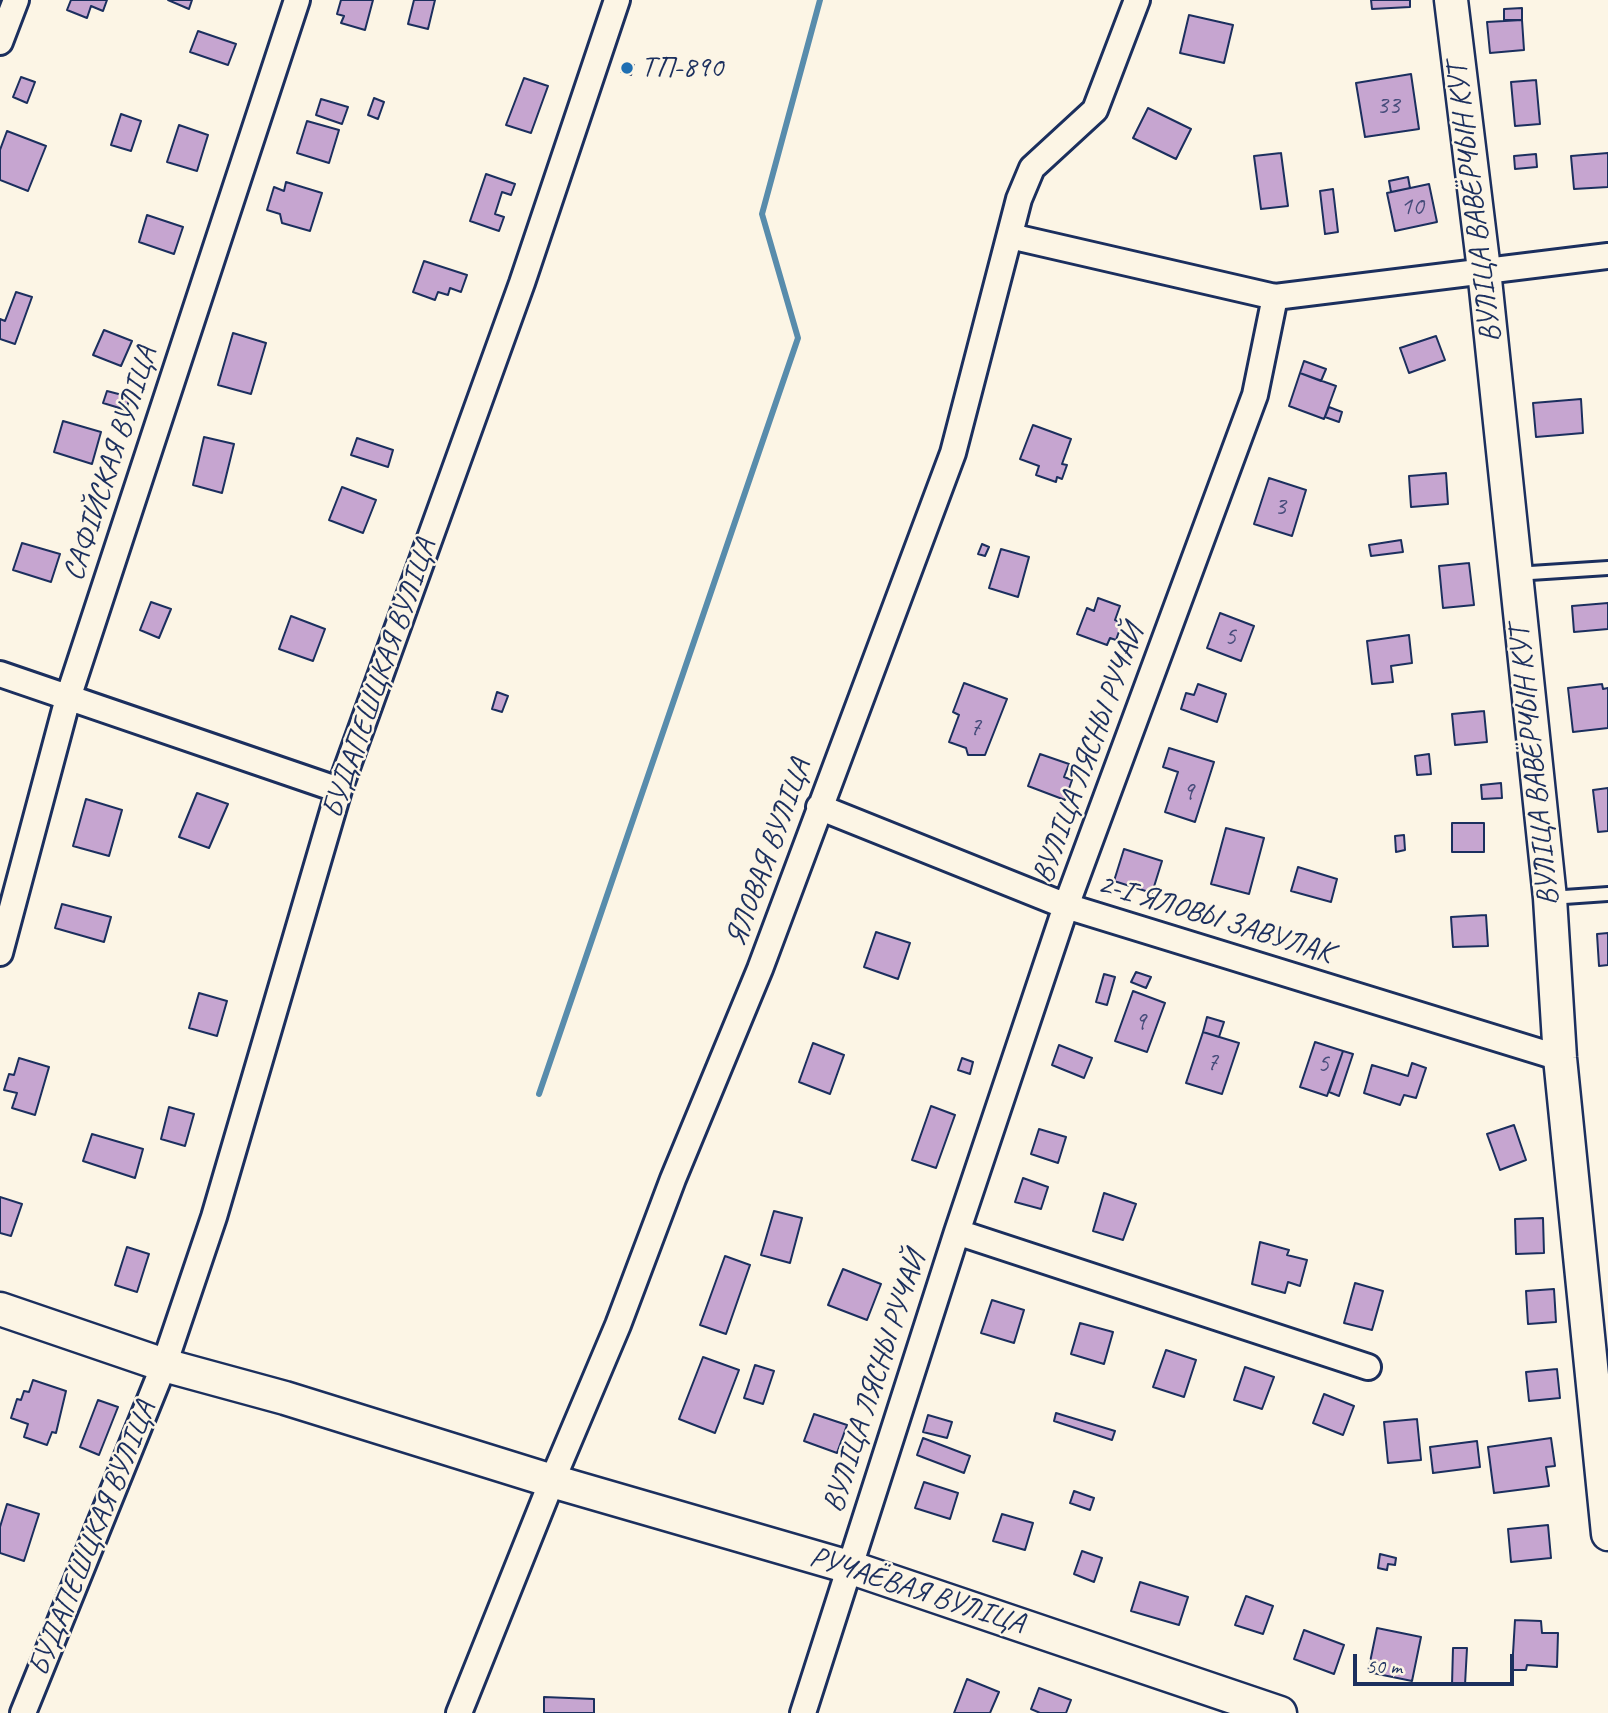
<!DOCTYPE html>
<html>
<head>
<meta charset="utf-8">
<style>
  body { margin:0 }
  #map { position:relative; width:1608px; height:1713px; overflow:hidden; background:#fcf5e5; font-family:Caveat,sans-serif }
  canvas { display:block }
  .scale { position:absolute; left:1353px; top:1654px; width:161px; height:32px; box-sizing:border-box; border:4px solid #1b2f5e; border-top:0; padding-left:9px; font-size:21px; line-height:24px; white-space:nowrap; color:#1b2f5e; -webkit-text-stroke:5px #fcf5e5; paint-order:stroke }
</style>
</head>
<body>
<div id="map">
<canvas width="1608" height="1713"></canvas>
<div class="scale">50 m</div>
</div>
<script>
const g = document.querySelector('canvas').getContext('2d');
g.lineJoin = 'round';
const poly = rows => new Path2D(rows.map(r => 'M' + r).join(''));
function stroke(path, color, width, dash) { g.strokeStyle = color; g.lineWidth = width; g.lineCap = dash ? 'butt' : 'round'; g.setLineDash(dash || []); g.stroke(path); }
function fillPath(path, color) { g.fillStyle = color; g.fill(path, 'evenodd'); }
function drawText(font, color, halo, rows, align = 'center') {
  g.font = font + ' Caveat,sans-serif'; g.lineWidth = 5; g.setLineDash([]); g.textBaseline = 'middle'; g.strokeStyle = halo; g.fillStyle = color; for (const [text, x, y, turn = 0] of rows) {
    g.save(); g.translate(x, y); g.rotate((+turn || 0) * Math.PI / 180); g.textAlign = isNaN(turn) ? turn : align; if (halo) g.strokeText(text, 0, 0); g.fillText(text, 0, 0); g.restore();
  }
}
stroke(poly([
  [539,1094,798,338,762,214,820,0]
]), '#588cac', 6);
const building = poly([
  [71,0,107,0,103,11,91,6,87,18,67,10,71,0],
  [168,0,192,0,189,9,168,0],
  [341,0,373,0,365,30,341,23,344,16,337,14,341,0],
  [414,0,435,0,428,29,408,24,414,0],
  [1371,0,1410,0,1410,7,1372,9,1371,0],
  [1522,8,1522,20,1504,20,1504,9,1522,8],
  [1189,15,1233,25,1224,63,1180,53,1189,15],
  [1522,20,1524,50,1490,53,1487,22,1522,20],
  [198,31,236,44,228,65,190,52,198,31],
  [624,62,634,65,631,75,621,72,624,62],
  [1411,74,1419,129,1365,137,1356,83,1411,74],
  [21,77,35,82,27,103,13,97,21,77],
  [524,78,548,86,531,133,506,125,524,78],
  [1536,80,1540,124,1515,126,1511,82,1536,80],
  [374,98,384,102,378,119,368,115,374,98],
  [321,99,348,107,342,124,316,115,321,99],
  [1148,108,1191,129,1176,159,1133,138,1148,108],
  [121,114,141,121,131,151,111,145,121,114],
  [307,121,339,130,329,163,297,153,307,121],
  [179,125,208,135,197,171,167,162,179,125],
  [7,131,46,146,28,191,0,180,0,150,7,131],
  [1281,153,1288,206,1261,209,1254,156,1281,153],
  [1608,153,1608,187,1574,189,1571,156,1608,153],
  [1536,154,1537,167,1515,169,1514,156,1536,154],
  [486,174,515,184,511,195,502,192,495,214,504,217,499,231,470,221,486,174],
  [1408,177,1410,188,1391,192,1389,181,1408,177],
  [286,182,322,193,310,231,282,223,280,214,267,210,274,187,284,191,286,182],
  [1429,184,1437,222,1395,231,1387,193,1429,184],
  [1333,189,1338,232,1325,234,1320,191,1333,189],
  [147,215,183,227,174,254,139,242,147,215],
  [424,261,467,275,461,292,450,288,448,295,438,292,435,300,413,292,424,261],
  [16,292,32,297,15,344,0,339,0,319,5,321,16,292],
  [104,330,132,341,121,366,93,355,104,330],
  [233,333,266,343,251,394,218,385,233,333],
  [1436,336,1445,360,1409,373,1400,348,1436,336],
  [1304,361,1326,369,1321,381,1300,373,1304,361],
  [1300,373,1336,386,1324,419,1289,406,1300,373],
  [107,391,130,397,126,410,103,403,107,391],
  [1581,399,1583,433,1536,437,1533,403,1581,399],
  [1329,407,1342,412,1339,422,1325,417,1329,407],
  [63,421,101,432,92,464,54,452,63,421],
  [1033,425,1071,439,1062,464,1067,465,1062,479,1057,477,1056,482,1036,475,1039,466,1020,459,1033,425],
  [204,437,234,444,222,493,193,485,204,437],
  [357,438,393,450,388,467,351,455,357,438],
  [1446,473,1448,504,1411,507,1409,476,1446,473],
  [1269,478,1306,490,1292,536,1254,524,1269,478],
  [342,487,376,500,363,533,329,520,342,487],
  [1401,540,1403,552,1371,556,1369,545,1401,540],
  [22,543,60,554,51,582,13,570,22,543],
  [982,544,989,547,985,556,978,554,982,544],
  [1001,549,1029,557,1018,597,989,588,1001,549],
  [1469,563,1474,605,1443,608,1439,566,1469,563],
  [1098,598,1120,606,1115,620,1122,623,1116,640,1110,638,1107,645,1077,634,1087,608,1094,611,1098,598],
  [151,602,171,609,159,638,140,630,151,602],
  [1608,603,1608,629,1574,632,1572,606,1608,603],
  [1220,613,1254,626,1241,661,1207,648,1220,613],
  [291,616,325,629,313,661,279,649,291,616],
  [1409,635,1412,663,1391,666,1393,682,1372,684,1367,641,1409,635],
  [964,683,1007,699,985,755,968,755,966,748,949,742,959,715,953,712,964,683],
  [1198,684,1226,694,1217,722,1181,709,1186,693,1194,695,1198,684],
  [1602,684,1603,689,1608,688,1608,728,1573,732,1568,688,1602,684],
  [497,692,508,696,502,712,492,709,497,692],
  [1484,711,1487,742,1455,745,1452,714,1484,711],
  [1169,748,1214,762,1195,822,1165,812,1178,772,1163,767,1169,748],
  [1040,754,1069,764,1064,777,1072,780,1065,800,1028,786,1040,754],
  [1429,754,1431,774,1417,775,1415,756,1429,754],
  [1501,783,1502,798,1482,799,1481,785,1501,783],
  [1608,788,1608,831,1598,832,1593,790,1608,788],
  [197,793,228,804,209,848,179,837,197,793],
  [86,799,122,810,109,856,73,846,86,799],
  [1452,823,1484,823,1484,852,1452,852,1452,823],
  [1226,828,1264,838,1249,894,1211,884,1226,828],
  [1404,835,1405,850,1396,852,1395,836,1404,835],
  [1124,849,1162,861,1152,893,1114,881,1124,849],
  [1298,867,1337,879,1331,902,1291,891,1298,867],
  [62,904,111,917,104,942,55,928,62,904],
  [1486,915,1488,946,1453,947,1451,917,1486,915],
  [876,932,910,943,898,979,864,967,876,932],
  [1608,933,1608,965,1599,966,1597,934,1608,933],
  [1136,972,1151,977,1146,988,1131,982,1136,972],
  [1104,974,1115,977,1107,1005,1096,1002,1104,974],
  [1133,991,1165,1003,1147,1052,1115,1041,1133,991],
  [199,993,227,1001,217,1036,189,1028,199,993],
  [1207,1017,1224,1022,1219,1037,1203,1032,1207,1017],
  [1203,1032,1239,1043,1222,1094,1186,1083,1203,1032],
  [1315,1042,1343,1051,1327,1096,1300,1087,1315,1042],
  [813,1043,844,1055,830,1094,799,1082,813,1043],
  [1059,1045,1092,1058,1084,1078,1052,1065,1059,1045],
  [1343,1051,1353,1054,1339,1096,1329,1092,1343,1051],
  [19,1058,49,1067,35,1115,12,1108,17,1093,4,1090,9,1074,14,1075,19,1058],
  [962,1058,973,1062,970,1074,958,1070,962,1058],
  [1412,1063,1426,1068,1416,1098,1404,1095,1400,1105,1364,1093,1372,1065,1408,1076,1412,1063],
  [931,1106,955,1115,936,1168,912,1160,931,1106],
  [169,1107,194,1114,185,1146,161,1139,169,1107],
  [1514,1125,1526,1160,1500,1170,1487,1134,1514,1125],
  [1039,1129,1066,1137,1058,1163,1031,1154,1039,1129],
  [92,1134,143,1149,135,1178,83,1161,92,1134],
  [1023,1178,1048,1187,1041,1209,1015,1202,1023,1178],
  [1104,1193,1136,1204,1123,1240,1093,1231,1104,1193],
  [0,1197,22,1204,11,1236,0,1233,0,1197],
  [774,1211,802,1218,790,1263,761,1255,774,1211],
  [1543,1218,1544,1253,1516,1254,1515,1219,1543,1218],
  [1260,1242,1289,1250,1287,1255,1307,1260,1300,1286,1288,1282,1285,1293,1252,1284,1260,1242],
  [127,1247,149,1254,137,1292,115,1285,127,1247],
  [725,1256,750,1265,726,1334,700,1325,725,1256],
  [843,1269,881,1284,867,1320,828,1305,843,1269],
  [1355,1283,1383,1291,1372,1330,1344,1323,1355,1283],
  [1554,1289,1556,1322,1528,1324,1526,1291,1554,1289],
  [992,1300,1024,1310,1014,1343,981,1333,992,1300],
  [1080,1323,1113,1332,1104,1364,1071,1354,1080,1323],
  [1166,1350,1196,1360,1184,1397,1153,1387,1166,1350],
  [703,1357,739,1370,715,1433,679,1419,703,1357],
  [755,1365,774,1371,763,1404,744,1398,755,1365],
  [1245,1367,1274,1377,1262,1409,1234,1400,1245,1367],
  [1557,1369,1560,1398,1529,1401,1526,1372,1557,1369],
  [33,1380,66,1391,56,1433,52,1432,47,1445,24,1437,28,1424,11,1418,17,1399,21,1400,24,1391,29,1392,33,1380],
  [1324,1394,1354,1406,1343,1435,1313,1423,1324,1394],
  [98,1400,118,1407,99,1455,80,1447,98,1400],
  [1056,1413,1115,1431,1112,1440,1054,1421,1056,1413],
  [814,1414,847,1425,837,1453,804,1441,814,1414],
  [928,1415,952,1422,947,1438,923,1432,928,1415],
  [1417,1419,1421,1460,1388,1463,1384,1422,1417,1419],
  [923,1438,970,1456,964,1473,917,1455,923,1438],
  [1551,1438,1555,1466,1546,1467,1549,1486,1494,1493,1488,1447,1551,1438],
  [1477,1441,1480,1467,1433,1473,1430,1447,1477,1441],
  [924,1482,958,1493,950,1519,915,1508,924,1482],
  [1074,1491,1094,1498,1090,1510,1070,1503,1074,1491],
  [7,1504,39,1514,24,1561,0,1553,0,1527,7,1504],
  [1002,1514,1033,1523,1025,1550,993,1541,1002,1514],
  [1548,1525,1551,1558,1511,1562,1508,1529,1548,1525],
  [1082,1551,1102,1558,1094,1582,1074,1574,1082,1551],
  [1380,1554,1396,1558,1395,1565,1388,1564,1387,1570,1378,1568,1380,1554],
  [1140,1582,1188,1597,1179,1625,1131,1611,1140,1582],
  [1246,1596,1273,1606,1263,1634,1235,1625,1246,1596],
  [1515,1620,1541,1621,1542,1633,1558,1633,1557,1667,1527,1665,1526,1670,1512,1670,1515,1620],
  [1377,1628,1421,1637,1412,1681,1368,1672,1377,1628],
  [1304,1630,1344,1645,1334,1674,1294,1659,1304,1630],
  [1453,1648,1467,1648,1465,1685,1452,1685,1453,1648],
  [967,1679,999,1692,990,1713,954,1713,967,1679],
  [1039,1688,1071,1700,1066,1713,1040,1713,1031,1709,1039,1688],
  [544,1697,594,1699,594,1713,544,1713,544,1697]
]);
fillPath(building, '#c6a5d0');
stroke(building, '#1b2f5e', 2);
const service = poly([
  [1515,574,1608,568],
  [1550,898,1608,894]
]);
const minor = poly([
  [0,42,16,0],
  [1010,236,1275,297,1608,256],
  [0,674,339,790],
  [819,807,1066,906,1560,1058],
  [0,953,68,698,297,0],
  [957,1232,1368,1367],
  [23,1713,164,1365,214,1217,339,790,522,283,617,0],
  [459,1713,552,1481,618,1325,673,1179,760,969,953,453,1019,199,1032,168,1095,110,1137,0],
  [803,1713,957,1232,1066,906,1255,395,1275,297]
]);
const tertiary = poly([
  [1451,0,1484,270,1550,898,1560,1058,1608,1534],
  [0,1309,164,1365,285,1398,552,1481,849,1567,1280,1713]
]);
stroke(service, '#1b2f5e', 18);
stroke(minor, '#1b2f5e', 30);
stroke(tertiary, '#1b2f5e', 37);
stroke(service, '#fcf5e5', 12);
stroke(minor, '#fcf5e5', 24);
stroke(tertiary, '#fcf5e5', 32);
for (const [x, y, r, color] of [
  [627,68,7,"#1f6fb2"]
]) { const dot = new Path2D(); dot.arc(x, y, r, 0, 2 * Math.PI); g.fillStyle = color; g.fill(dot); stroke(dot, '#fcf5e5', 2.5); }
drawText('26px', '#464c7a', null, [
  ["33",1388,106],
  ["10",1412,207],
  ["3",1280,507],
  ["5",1230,637],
  ["7",975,728],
  ["9",1188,792],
  ["9",1140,1022],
  ["7",1212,1063],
  ["5",1323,1064]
]);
drawText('30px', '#1b2f5e', '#fcf5e5', [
  ["ТП-890",641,68]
], 'left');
drawText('30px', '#1b2f5e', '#fcf5e5', [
  ["ВУЛІЦА ВАВЁРЧЫН КУТ",1475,203,-97],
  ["САФІЙСКАЯ ВУЛІЦА",111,464,-72],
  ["БУДАПЕШЦКАЯ ВУЛІЦА",380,679,-71],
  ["ВУЛІЦА ЛЯСНЫ РУЧАЙ",1089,754,-70],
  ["ВУЛІЦА ВАВЁРЧЫН КУТ",1535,766,-96],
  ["ЯЛОВАЯ ВУЛІЦА",769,853,-70],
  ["2-І ЯЛОВЫ ЗАВУЛАК",1215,919,17],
  ["ВУЛІЦА ЛЯСНЫ РУЧАЙ",875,1382,-72],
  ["БУДАПЕШЦКАЯ ВУЛІЦА",93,1539,-68],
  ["РУЧАЁВАЯ ВУЛІЦА",917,1591,18]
]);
</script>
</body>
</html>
